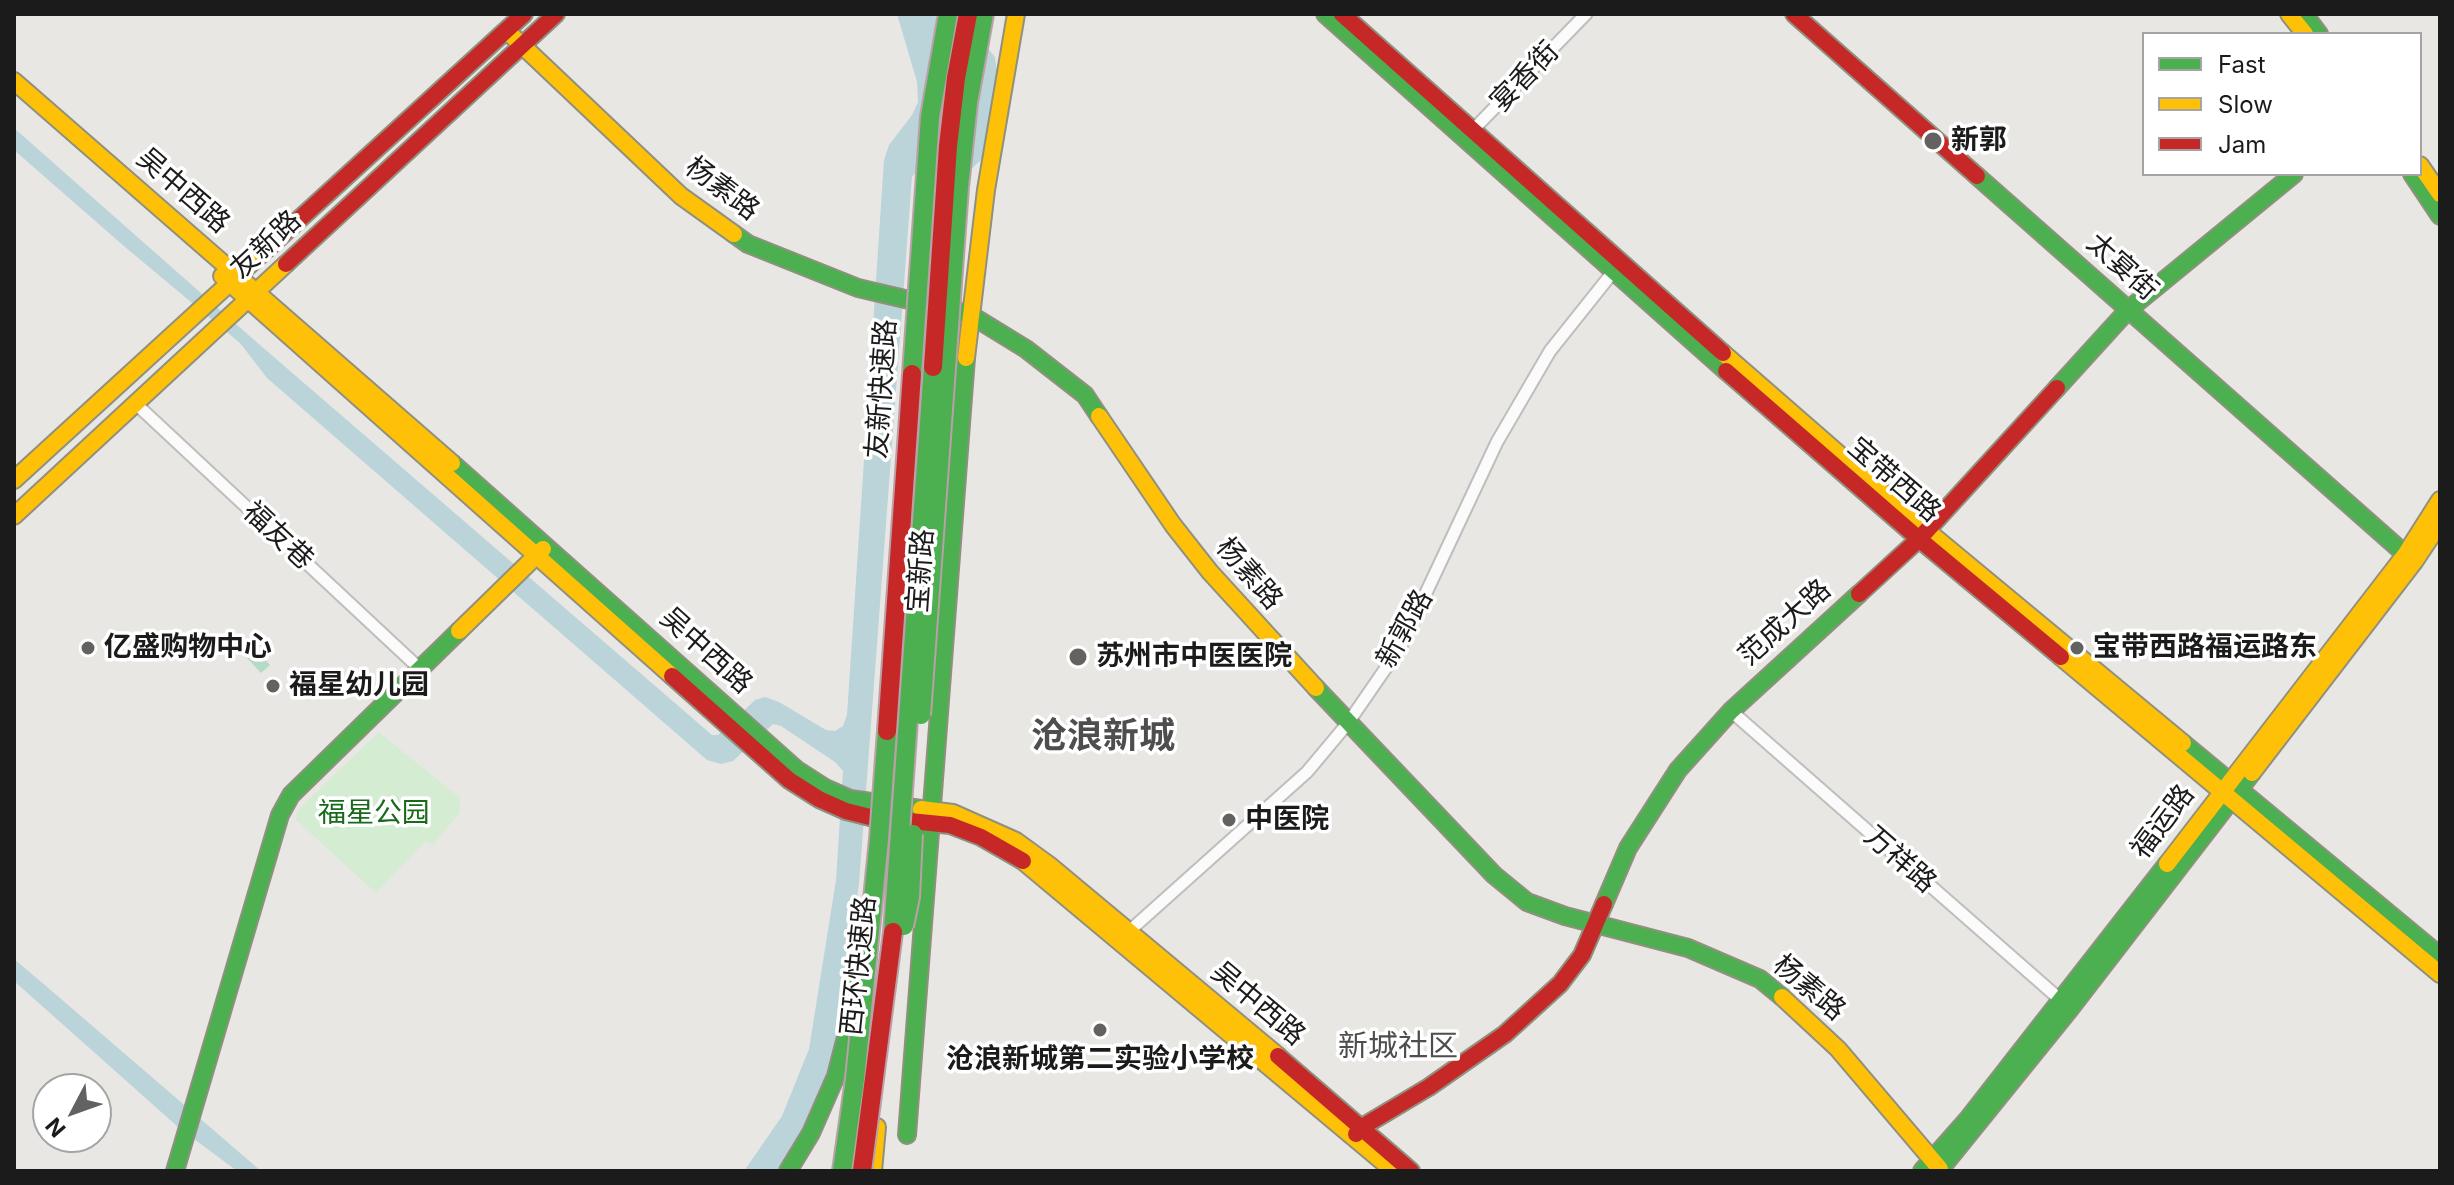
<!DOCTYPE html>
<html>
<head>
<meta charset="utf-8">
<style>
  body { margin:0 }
  #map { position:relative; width:2454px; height:1185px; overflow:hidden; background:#e9e7e4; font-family:Inter,sans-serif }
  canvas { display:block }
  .frame { position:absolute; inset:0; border:16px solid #1b1b1b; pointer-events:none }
  .legend { position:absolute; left:2142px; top:32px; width:280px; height:144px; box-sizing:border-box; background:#fff; border:2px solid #a4a4a4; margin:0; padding:10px 14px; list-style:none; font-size:24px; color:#1b1b1b }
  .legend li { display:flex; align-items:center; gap:16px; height:40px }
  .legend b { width:40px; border:2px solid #a4a4a4 }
  .north { position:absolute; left:32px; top:1073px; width:80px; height:80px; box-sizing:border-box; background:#fff; border:2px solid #a4a4a4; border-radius:50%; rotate:229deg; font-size:22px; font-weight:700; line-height:32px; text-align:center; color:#1b1b1b }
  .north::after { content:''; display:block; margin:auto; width:28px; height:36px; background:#636261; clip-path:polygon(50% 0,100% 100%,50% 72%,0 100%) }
</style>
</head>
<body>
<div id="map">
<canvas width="2454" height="1185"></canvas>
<div class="frame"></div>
<ul class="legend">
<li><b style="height:10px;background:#4caf50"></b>Fast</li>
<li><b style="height:10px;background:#ffc107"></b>Slow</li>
<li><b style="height:10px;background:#c62828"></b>Jam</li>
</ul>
<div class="north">N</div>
</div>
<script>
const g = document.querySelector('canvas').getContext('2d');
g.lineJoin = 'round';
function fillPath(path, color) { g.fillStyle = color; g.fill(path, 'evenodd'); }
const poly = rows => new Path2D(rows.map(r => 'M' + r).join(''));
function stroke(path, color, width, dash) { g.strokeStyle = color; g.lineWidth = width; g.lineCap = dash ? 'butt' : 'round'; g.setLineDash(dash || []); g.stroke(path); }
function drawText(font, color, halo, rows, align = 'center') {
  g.font = font + ' Inter,"Noto Sans SC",sans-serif'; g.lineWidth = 7; g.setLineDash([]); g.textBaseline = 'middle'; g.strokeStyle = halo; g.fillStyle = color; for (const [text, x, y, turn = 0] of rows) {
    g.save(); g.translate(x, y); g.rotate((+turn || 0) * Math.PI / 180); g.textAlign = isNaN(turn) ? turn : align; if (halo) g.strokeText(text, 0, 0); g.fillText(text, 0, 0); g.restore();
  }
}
fillPath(poly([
  [379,732,460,798,460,812,433,845,426,841,376,893,296,820,299,809]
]), '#d4ecd2');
fillPath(poly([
  [255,648,270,665,261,673,246,657]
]), '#b4dbc8');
fillPath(poly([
  [897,14,935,14,937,21,985,45,995,57,997,72,984,152,980,161,971,169,961,173,919,169,912,177,859,884,833,1055,815,1108,779,1171,744,1171,782,1116,809,1049,836,880,843,771,835,762,781,726,773,724,733,761,721,764,707,760,267,378,240,343,125,247,14,150,14,128,253,339,712,735,718,735,755,700,765,697,779,702,826,730,835,731,843,726,847,715,884,160,889,145,912,115,918,102,917,82],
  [14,959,46,986,261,1171,237,1171,178,1127,14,981]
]), '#bbd4d9');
const street = poly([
  [1469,134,1586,14],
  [135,403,420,669],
  [1731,711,2064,1003],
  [1126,934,1307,772,1348,723,1401,646,1497,442,1550,351,1617,267]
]);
const fast = poly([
  [1325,14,1726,371],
  [2304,14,2319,34],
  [2412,174,2440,216],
  [1977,176,2414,562],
  [734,234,748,244,858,288,969,314,1026,349,1085,395,1099,416],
  [2057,388,2128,310,2294,174],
  [452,463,797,770,825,788,850,799,921,809],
  [1316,688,1494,875,1527,902,1565,916,1688,948,1760,979,1782,997],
  [2183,743,2440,956],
  [1604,904,1628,848,1678,770,1731,711,1859,594],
  [907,1135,966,358],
  [175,1171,280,815,291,795,459,631],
  [788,1171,811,1133,836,1076,846,1037,858,965],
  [1922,1171,1968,1119,2167,864],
  [1939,1171,2070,1009,2252,773]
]);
const slow = poly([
  [2289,14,2305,34],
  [507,31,681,196,734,234],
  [14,81,452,463],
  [2420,165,2440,194],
  [222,276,672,676],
  [1723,353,1926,530,2183,743],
  [966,358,986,190,1016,14],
  [1099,416,1173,525,1210,572,1316,688],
  [14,480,270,246],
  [14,516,286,264],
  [459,631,543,549],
  [2061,657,2440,974],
  [2252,773,2414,562,2440,523],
  [921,809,953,813,1016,841,1049,865,1278,1056],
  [1023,861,1394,1171],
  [2167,864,2405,555,2440,500],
  [1782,997,1838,1049,1940,1169],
  [873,1171,877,1127]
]);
const jam = poly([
  [1342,14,1723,353],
  [1794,14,1977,176],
  [270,246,524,14],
  [286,264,556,14],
  [1726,371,1919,539,2061,657],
  [1859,594,1919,539,2057,388],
  [672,676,789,780,819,799,846,811,870,817,950,825,981,837,1023,861],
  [1278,1056,1411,1171],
  [1356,1134,1362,1127,1429,1087,1505,1034,1560,984,1582,955,1604,904]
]);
stroke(street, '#bfbebc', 15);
stroke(fast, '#90907f', 20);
stroke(slow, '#90907f', 20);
stroke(jam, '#90907f', 20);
stroke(street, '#fcfbfb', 11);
stroke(fast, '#4caf50', 16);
stroke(slow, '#ffc107', 16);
stroke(jam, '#c62828', 16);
const fastBridge = poly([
  [912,374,930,117,948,14],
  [921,715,959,187,968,103,984,14],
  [904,926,910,897,913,834],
  [893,932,933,367],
  [842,1171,855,1079,879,839,887,731]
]);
const jamBridge = poly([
  [933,367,948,146,956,78,968,14],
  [887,731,912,374],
  [862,1171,893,932]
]);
stroke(fastBridge, '#baa0a8', 22, []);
stroke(jamBridge, '#baa0a8', 22, []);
stroke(fastBridge, '#4caf50', 18);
stroke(jamBridge, '#c62828', 18);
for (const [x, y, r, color] of [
  [1933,141,10,"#636261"],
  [88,648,8,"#636261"],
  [2077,648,8,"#636261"],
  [1078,657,10,"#636261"],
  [273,686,8,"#636261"],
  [1229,820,8,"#636261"],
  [1100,1030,8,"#636261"]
]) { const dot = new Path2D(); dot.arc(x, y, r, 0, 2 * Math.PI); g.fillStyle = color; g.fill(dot); stroke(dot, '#fff', 3); }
drawText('28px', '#1b1b1b', '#fff', [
  ["宴香街",1525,77,-46],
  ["杨素路",722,189,37],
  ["吴中西路",183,191,41],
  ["友新路",266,245,-43],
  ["太宴街",2122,267,42],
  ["友新快速路",882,389,-86],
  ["宝带西路",1894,480,41],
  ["福友巷",278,536,43],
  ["宝新路",921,571,-86],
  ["杨素路",1249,574,49],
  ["范成大路",1785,623,-42],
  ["新郭路",1405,629,-61],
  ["吴中西路",706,651,42],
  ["福运路",2163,822,-53],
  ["万祥路",1900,860,41],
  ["西环快速路",859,966,-84],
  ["杨素路",1809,988,40],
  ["吴中西路",1258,1004,40]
]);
drawText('bold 28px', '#1b1b1b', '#fff', [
  ["新郭",1951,141],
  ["亿盛购物中心",104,648],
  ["宝带西路福运路东",2093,648],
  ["苏州市中医医院",1096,657],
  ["福星幼儿园",289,686],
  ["中医院",1245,820],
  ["沧浪新城第二实验小学校",1100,1060,"center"]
], 'left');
drawText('28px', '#186a1a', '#fff', [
  ["福星公园",374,814]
]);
drawText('30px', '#4e4e4e', '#fff', [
  ["新城社区",1398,1047]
]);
drawText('bold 36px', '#4e4e4e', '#fff', [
  ["沧浪新城",1103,737]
]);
</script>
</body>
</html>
